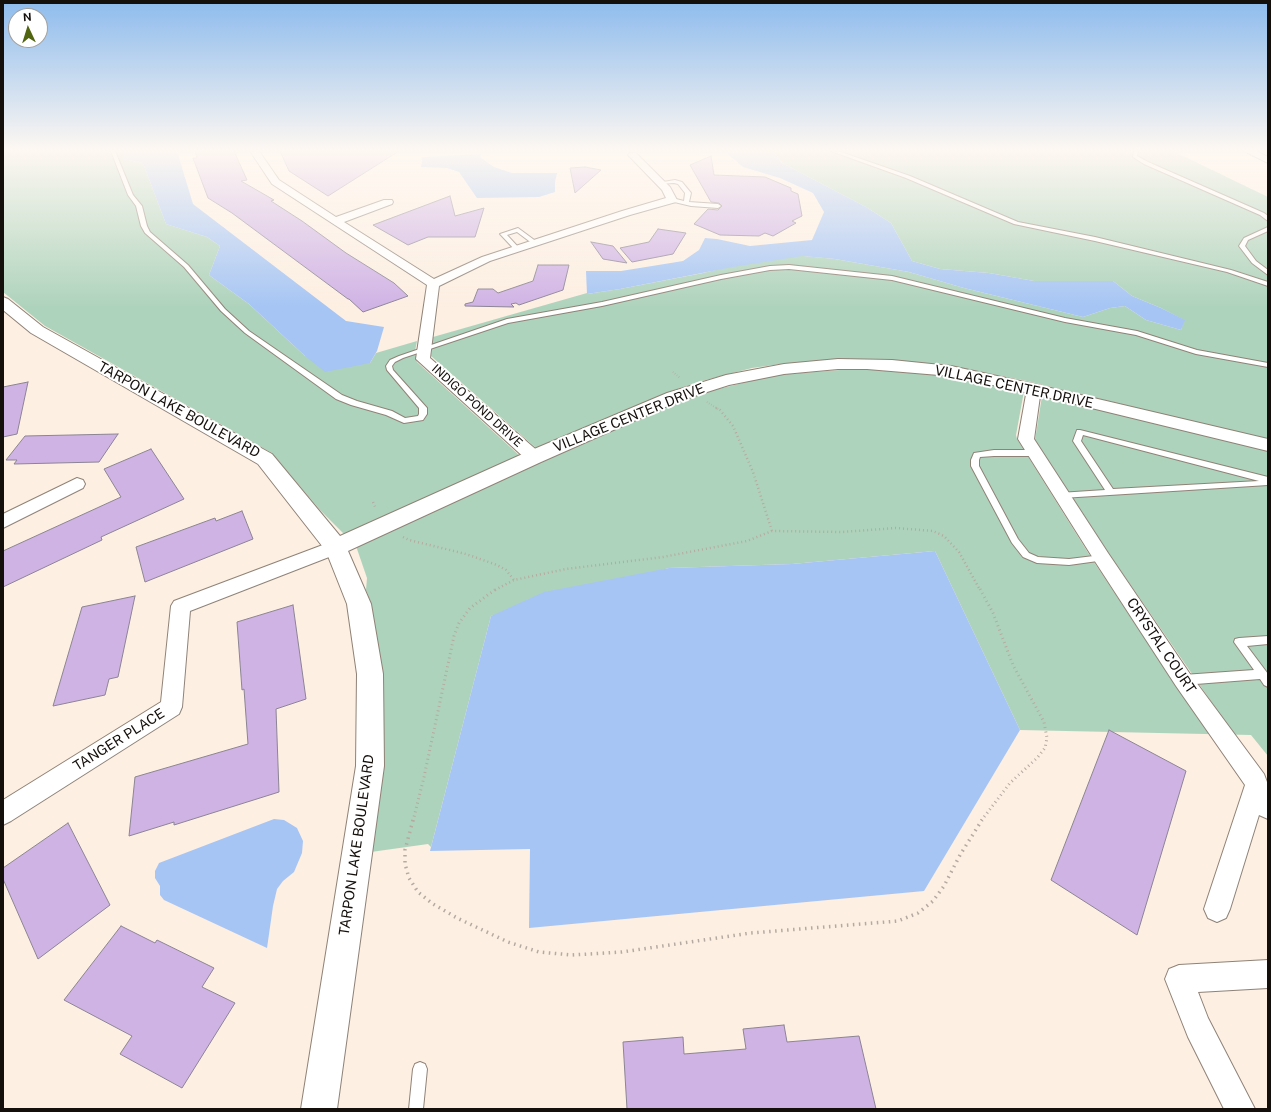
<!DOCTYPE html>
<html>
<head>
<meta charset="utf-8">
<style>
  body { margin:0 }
  #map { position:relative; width:1271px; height:1112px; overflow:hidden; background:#fdefe2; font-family:"Public Sans",sans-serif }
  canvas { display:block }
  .frame { position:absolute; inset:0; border:4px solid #140f0b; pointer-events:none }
  .north { position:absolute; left:8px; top:8px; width:40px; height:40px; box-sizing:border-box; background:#fff; border:1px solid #a19f9d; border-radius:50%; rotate:356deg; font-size:11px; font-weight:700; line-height:16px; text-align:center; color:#140f0b }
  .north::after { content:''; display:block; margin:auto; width:14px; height:18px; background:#516511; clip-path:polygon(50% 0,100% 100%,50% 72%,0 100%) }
</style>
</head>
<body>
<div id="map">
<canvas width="1271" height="1112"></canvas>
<div class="frame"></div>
<div class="north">N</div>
</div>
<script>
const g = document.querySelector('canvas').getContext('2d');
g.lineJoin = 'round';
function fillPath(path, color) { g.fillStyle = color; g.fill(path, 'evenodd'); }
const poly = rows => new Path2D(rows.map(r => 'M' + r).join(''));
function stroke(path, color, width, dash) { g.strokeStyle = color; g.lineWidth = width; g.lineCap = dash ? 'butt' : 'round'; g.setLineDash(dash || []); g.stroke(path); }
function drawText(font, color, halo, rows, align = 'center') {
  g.font = font + ' "Public Sans",sans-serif'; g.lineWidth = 4; g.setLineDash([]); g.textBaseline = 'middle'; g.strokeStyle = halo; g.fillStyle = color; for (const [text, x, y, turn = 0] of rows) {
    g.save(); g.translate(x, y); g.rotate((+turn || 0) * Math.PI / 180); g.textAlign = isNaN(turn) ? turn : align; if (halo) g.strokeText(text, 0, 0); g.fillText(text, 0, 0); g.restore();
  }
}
fillPath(poly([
  [3,151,123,151,123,159,143,163,166,224,207,237,220,246,209,275,249,304,305,356,370,363,376,353,417,341,415,351,417,362,520,456,345,535,320,510,272,453,45,326,3,292],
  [773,151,1173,151,1268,197,1268,440,1027,381,951,366,890,360,836,359,781,364,752,368,698,382,669,392,536,448,431,356,433,337,587,293,587,294,620,289,703,273,782,254,835,259,909,272,964,288,1083,317,1110,308,1125,306,1146,320,1181,330,1184,320,1161,308,1132,296,1113,281,1034,281,989,273,940,269,912,261,891,223,866,207,782,163],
  [840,370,893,370,952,376,1024,391,1016,435,1017,439,1092,559,1197,717,1219,713,1112,558,1035,440,1042,396,1268,451,1268,756,1251,735,1020,730,935,551,792,564,669,568,491,616,431,847,428,844,371,852,382,670,370,600,366,590,367,578,356,546,538,463,678,402,706,392,759,379,787,374]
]), '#aed3bc');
fillPath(poly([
  [123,151,177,151,193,204,346,321,384,327,377,351,370,363,325,372,305,356,249,304,209,275,220,246,207,237,166,224,143,163,123,159],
  [724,151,773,151,782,163,866,207,891,223,912,261,940,269,989,273,1034,281,1113,281,1132,296,1161,308,1185,320,1181,330,1146,320,1125,306,1110,308,1083,317,964,288,909,272,835,259,802,256,733,267,620,289,587,294,586,271,621,271,683,261,699,250,705,238,717,239,750,246,812,240,824,212,813,193,780,178,743,167],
  [481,154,480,157,494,167,512,173,557,173,555,182,555,192,539,197,477,198,459,172,447,168,421,167,422,157],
  [935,551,1020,730,924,891,529,928,530,849,430,851,491,616,544,592,669,568,792,564],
  [274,819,284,820,297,828,303,841,302,853,294,872,283,881,277,889,273,906,267,948,164,900,160,895,160,886,155,878,155,871,159,863]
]), '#a6c5f4');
const building = poly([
  [195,151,234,151,247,180,241,181,274,200,271,201,302,221,346,253,394,283,408,296,363,312,349,299,348,299,232,213,208,198,193,158,197,158,195,151],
  [280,151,399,151,328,196,289,171,280,151],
  [711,156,714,175,765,177,791,188,791,191,798,194,802,216,792,221,796,223,773,236,765,233,759,236,720,235,694,224,708,209,718,210,722,206,719,203,711,202,690,165,711,156],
  [585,167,601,170,575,193,570,168,585,167],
  [450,196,455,216,484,208,475,237,428,237,408,245,373,225,450,196],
  [658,229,686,233,673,254,632,262,620,248,649,242,658,229],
  [591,242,613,246,627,263,603,259,591,242],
  [538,265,569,265,563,290,519,305,516,303,511,304,514,307,465,306,465,304,473,302,478,289,493,289,498,293,533,281,538,265],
  [28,382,17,434,3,437,3,387,28,382],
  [118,434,99,462,14,464,17,460,6,460,25,436,118,434],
  [151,449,184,499,101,537,102,540,3,587,3,551,121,497,104,469,151,449],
  [242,511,253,539,145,582,136,547,215,518,216,521,242,511],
  [135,596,118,677,109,679,105,695,53,706,82,607,135,596],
  [293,605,306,699,276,709,279,792,174,825,174,822,129,836,135,777,248,744,244,689,242,690,237,622,293,605],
  [1109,730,1186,771,1137,935,1051,880,1109,730],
  [68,823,110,905,38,959,3,879,3,868,68,823],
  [121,926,155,943,157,940,214,968,202,987,235,1003,182,1088,120,1054,132,1036,64,1000,121,926],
  [784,1025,787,1042,859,1036,876,1109,627,1109,623,1042,683,1037,684,1054,746,1049,743,1029,784,1025]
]);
fillPath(building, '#d0b3e5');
stroke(building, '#8c8493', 1);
const service = poly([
  [111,151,115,151,133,195,142,206,147,226,150,232,188,265,225,309,249,331,342,395,357,401,392,411,405,418,418,416,419,414,419,408,387,370,386,366,390,360,399,356,507,319,602,302,721,275,770,266,789,265,892,276,1065,318,1137,331,1197,350,1268,363,1268,367,1196,354,1136,335,1065,322,892,280,789,269,770,270,721,279,602,306,508,323,403,358,395,362,392,366,393,370,427,408,427,414,423,420,404,423,386,415,351,405,336,399,245,333,221,311,184,267,145,233,141,226,136,206,128,195,111,151],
  [831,151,838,151,910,176,1018,222,1095,237,1231,270,1268,282,1268,286,1227,272,1095,241,1014,224,906,178,831,151],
  [1134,151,1138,151,1137,156,1148,162,1264,213,1268,216,1268,221,1260,215,1144,164,1133,157,1134,151],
  [675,180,682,182,691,193,689,202,718,204,721,206,718,208,691,206,670,201,669,200,672,198,684,201,685,193,678,184,674,183,659,184,657,183,675,180],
  [1268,227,1268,231,1248,240,1245,246,1256,261,1268,270,1268,275,1252,263,1239,246,1244,238,1268,227],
  [518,228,537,242,537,244,533,244,517,232,507,235,520,249,515,250,500,234,518,228],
  [1077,430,1080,430,1268,477,1268,485,1062,498,1059,497,1058,495,1059,493,1105,490,1073,441,1077,430],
  [1083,435,1259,481,1113,489,1081,441,1083,435],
  [994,450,1035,450,1039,453,1035,456,994,456,980,457,979,460,979,466,1018,539,1029,553,1038,557,1069,559,1102,555,1105,556,1107,558,1105,560,1069,565,1037,563,1023,557,1012,543,971,466,971,460,974,453,994,450],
  [1268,636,1268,644,1247,646,1268,674,1268,687,1264,685,1260,679,1183,685,1179,683,1178,680,1179,677,1183,675,1254,670,1234,642,1235,639,1239,638,1268,636],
  [420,1062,425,1064,427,1069,423,1109,409,1109,413,1069,415,1064,420,1062]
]);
const minor = poly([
  [250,151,259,151,279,180,336,217,384,200,392,200,393,202,392,204,344,222,434,279,482,257,622,211,666,198,662,190,630,157,628,155,630,153,636,153,670,187,677,200,676,202,630,215,490,261,439,286,430,358,540,453,542,457,540,461,534,462,528,461,416,359,427,285,272,184,250,151],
  [1244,151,1256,151,1268,157,1268,163,1244,151],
  [1034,385,1039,386,1041,389,1034,439,1108,553,1190,674,1264,774,1267,782,1268,819,1259,815,1230,909,1226,918,1217,922,1208,918,1204,909,1245,785,1176,686,1096,563,1018,439,1027,389,1029,386,1034,385],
  [77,478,83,480,85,484,83,488,3,528,3,514,77,478],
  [336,540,342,542,345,547,342,552,190,611,182,707,179,714,11,821,3,825,3,800,161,702,171,606,174,601,336,540],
  [1268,960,1268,988,1198,992,1208,1018,1255,1109,1224,1109,1188,1037,1165,979,1169,969,1179,965,1268,960]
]);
const tertiary = poly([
  [3,297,8,299,43,327,272,454,340,536,527,452,667,393,726,375,784,364,838,359,892,360,951,366,1034,384,1268,439,1268,451,1034,394,951,376,867,369,838,369,784,374,729,385,679,401,541,462,348,551,371,604,383,674,384,766,337,1109,301,1109,356,766,357,674,347,604,326,551,258,464,31,333,3,310,3,297]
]);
stroke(service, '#8f8277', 2);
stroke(minor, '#8f8277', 2);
stroke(tertiary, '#8f8277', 2);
stroke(poly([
  [673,372,680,378],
  [707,402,718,409]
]), '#b5aaa0', 2, [0.5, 2]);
stroke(poly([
  [716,408,720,410,733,426,753,472,772,531],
  [373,502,376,509],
  [403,537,409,540,466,554,497,565,506,570,514,580],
  [495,590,514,580,566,569,663,557,747,541,772,531,842,532,896,528,933,531,944,536,959,552,980,590]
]), '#b5aaa0', 2.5, [1, 3]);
stroke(poly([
  [980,589,993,613,1013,665,1044,722,1047,738,1045,748,1037,758,1010,783,981,821],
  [413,821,424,777,454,636,459,623,470,608,496,589]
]), '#b5aaa0', 3, [1, 3.5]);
stroke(poly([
  [413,820,405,850,405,864,409,878,418,892,433,904,457,918,508,942,539,952,572,955,622,952,751,933,898,921,918,913,933,901,944,886,960,855,982,820]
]), '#b5aaa0', 3.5, [1.5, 4.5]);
fillPath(service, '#fff');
fillPath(minor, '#fff');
fillPath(tertiary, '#fff');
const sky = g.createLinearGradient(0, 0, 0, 307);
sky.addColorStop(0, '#8dbbed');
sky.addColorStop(0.49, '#fef8f2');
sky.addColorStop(1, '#fef8f200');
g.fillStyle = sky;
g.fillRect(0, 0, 1271, 307);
drawText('12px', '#140f0b', '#fff', [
  ["INDIGO POND DRIVE",477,406,42]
]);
drawText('14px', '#140f0b', '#fff', [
  ["VILLAGE CENTER DRIVE",1014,387,12],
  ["TARPON LAKE BOULEVARD",179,410,29],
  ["VILLAGE CENTER DRIVE",629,418,-22],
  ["CRYSTAL COURT",1161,646,56],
  ["TANGER PLACE",119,740,-32],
  ["TARPON LAKE BOULEVARD",357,845,-82]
]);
</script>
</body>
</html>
